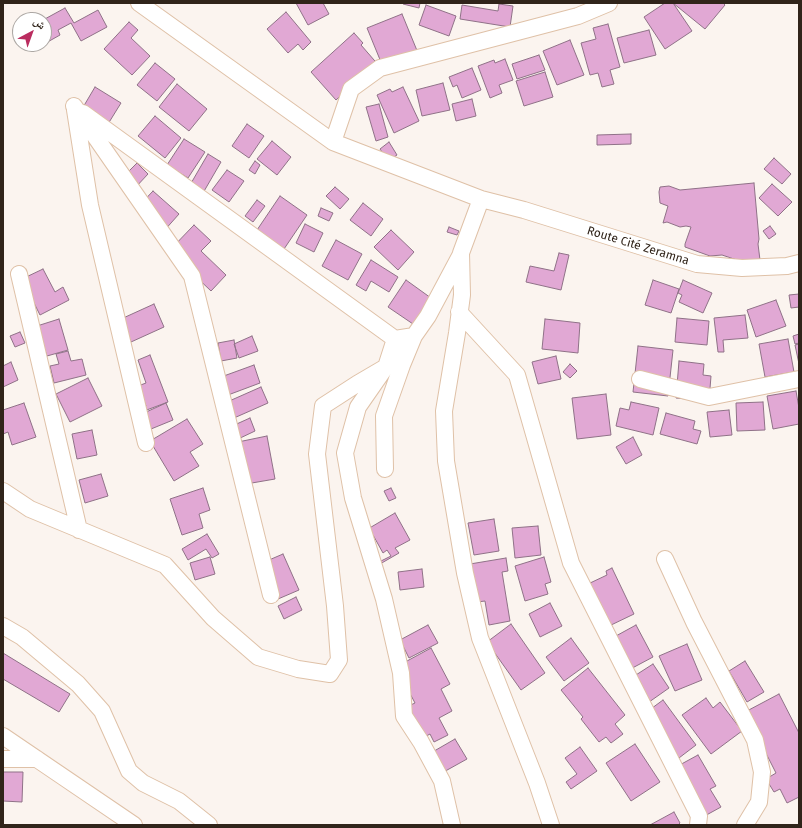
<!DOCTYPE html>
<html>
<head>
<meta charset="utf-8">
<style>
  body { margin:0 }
  #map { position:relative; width:802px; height:828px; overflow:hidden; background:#fbf4ef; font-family:"Fira Sans","Noto Naskh Arabic",sans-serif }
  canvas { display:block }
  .frame { position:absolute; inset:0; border:4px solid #30241a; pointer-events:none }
  .north { position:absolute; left:12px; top:12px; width:40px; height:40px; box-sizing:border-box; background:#fff; border:1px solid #aca7a3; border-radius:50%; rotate:41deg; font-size:11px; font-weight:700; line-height:16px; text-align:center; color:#30241a }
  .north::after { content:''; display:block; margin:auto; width:14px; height:18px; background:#ba2c5f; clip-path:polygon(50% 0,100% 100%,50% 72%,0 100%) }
</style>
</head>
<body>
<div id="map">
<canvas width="802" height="828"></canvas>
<div class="frame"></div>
<div class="north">ش</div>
</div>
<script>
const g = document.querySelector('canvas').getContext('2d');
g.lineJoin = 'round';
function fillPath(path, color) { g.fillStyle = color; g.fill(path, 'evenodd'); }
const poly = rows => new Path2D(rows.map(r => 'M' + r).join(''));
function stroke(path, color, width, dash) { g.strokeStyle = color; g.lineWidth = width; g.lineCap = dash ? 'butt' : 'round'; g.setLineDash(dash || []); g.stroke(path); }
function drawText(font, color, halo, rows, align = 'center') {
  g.font = font + ' "Fira Sans",sans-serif'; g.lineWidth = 3; g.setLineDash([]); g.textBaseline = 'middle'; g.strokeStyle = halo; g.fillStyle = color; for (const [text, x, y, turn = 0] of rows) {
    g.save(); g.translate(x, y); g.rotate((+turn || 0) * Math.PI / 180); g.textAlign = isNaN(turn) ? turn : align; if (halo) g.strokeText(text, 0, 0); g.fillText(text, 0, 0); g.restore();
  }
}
const building = poly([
  [296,3,323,3,329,14,308,25,296,3],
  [404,3,420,3,419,8,403,4,404,3],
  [665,3,673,3,692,31,665,49,644,17,665,3],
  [673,3,723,3,725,5,705,29,673,3],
  [499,4,513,6,510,27,460,19,462,5,498,11,499,4],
  [426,5,456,16,449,36,419,25,426,5],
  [65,8,74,23,98,10,107,27,81,41,71,23,58,30,60,35,44,44,44,20,43,20,65,8],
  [286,12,311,42,303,50,298,44,288,53,267,29,286,12],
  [402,14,418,53,383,67,367,28,402,14],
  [129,22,138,30,131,38,150,56,132,75,104,49,129,22],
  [608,24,620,67,610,70,614,84,602,87,598,73,590,75,581,43,596,39,593,28,608,24],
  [649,30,656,55,624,63,617,38,649,30],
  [354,33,363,43,361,45,381,68,356,82,336,100,311,72,354,33],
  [570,40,584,75,557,85,543,51,570,40],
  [539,55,545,70,517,79,512,64,539,55],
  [505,59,513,80,499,85,502,93,490,98,478,66,494,60,495,63,505,59],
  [155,63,175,79,157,101,137,85,155,63],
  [472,68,481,90,462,98,457,85,453,87,449,77,472,68],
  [545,72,553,97,524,106,516,81,545,72],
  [443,83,450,110,422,116,416,90,443,83],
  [177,84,207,109,189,131,159,107,177,84],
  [95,87,121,103,108,124,82,109,95,87],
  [403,87,419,121,394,133,377,95,390,89,392,92,403,87],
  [472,99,476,116,456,121,452,104,472,99],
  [379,104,388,137,376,141,366,107,379,104],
  [155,116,181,138,165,158,138,136,155,116],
  [247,124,264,136,249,158,232,146,247,124],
  [631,134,631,144,597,145,597,135,631,134],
  [184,139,205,152,188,178,167,165,184,139],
  [272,141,291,157,277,175,257,159,272,141],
  [389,142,397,155,388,161,380,149,389,142],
  [208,154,221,162,203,193,190,185,208,154],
  [774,158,791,174,782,184,764,169,774,158],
  [255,161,260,165,255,174,249,170,255,161],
  [137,163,148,174,134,189,122,178,137,163],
  [227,170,244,181,229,202,212,190,227,170],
  [754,183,759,239,758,244,760,260,743,262,722,255,710,256,685,247,685,244,691,227,686,226,680,227,667,222,663,223,668,206,660,203,659,192,660,187,669,186,680,190,754,183],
  [772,184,792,202,778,216,759,198,772,184],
  [335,187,349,199,340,209,326,196,335,187],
  [153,191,179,214,163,232,137,208,153,191],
  [280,196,307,215,284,249,257,230,280,196],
  [257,200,265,206,253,222,245,216,257,200],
  [363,203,383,219,371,236,350,220,363,203],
  [321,208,333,213,329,221,318,216,321,208],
  [305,224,323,233,314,252,296,243,305,224],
  [194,225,211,241,201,251,226,275,211,291,169,251,194,225],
  [770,226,776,234,769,239,763,231,770,226],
  [449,227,459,231,457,235,447,232,449,227],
  [391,230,414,252,398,270,374,247,391,230],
  [336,240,362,254,348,280,322,266,336,240],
  [559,253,569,255,561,290,526,282,530,266,554,271,559,253],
  [371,260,398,277,389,292,371,281,366,291,356,285,371,260],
  [43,269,55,292,63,287,69,300,40,315,22,279,43,269],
  [406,280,431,298,413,324,388,307,406,280],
  [653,280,679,289,671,313,645,305,653,280],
  [683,280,712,293,703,313,679,302,682,295,678,293,683,280],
  [799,294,799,307,791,308,789,295,799,294],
  [776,300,786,326,756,337,747,310,776,300],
  [154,304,164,327,131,342,121,319,154,304],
  [745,315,748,338,723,340,724,352,718,352,714,318,745,315],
  [677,318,709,321,707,345,675,342,677,318],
  [59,319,68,350,47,356,37,326,59,319],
  [545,319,580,323,578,353,542,349,545,319],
  [20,332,25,343,15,347,10,336,20,332],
  [799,334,799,343,795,344,793,336,799,334],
  [252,336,258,351,239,358,234,344,252,336],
  [788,339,794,372,765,377,759,344,788,339],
  [234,340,237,358,221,361,218,343,234,340],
  [799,344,799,364,795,345,799,344],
  [638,346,673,350,668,396,633,392,638,346],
  [68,351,71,361,82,359,86,375,54,383,50,366,59,364,56,354,68,351],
  [150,355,168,402,144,411,142,407,146,406,138,386,146,383,138,360,150,355],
  [556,356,561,379,538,384,532,362,556,356],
  [679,361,704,364,703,375,711,376,709,401,676,398,679,361],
  [11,362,18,380,3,387,3,366,11,362],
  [570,364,577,371,570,378,563,372,570,364],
  [254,365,260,383,228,395,221,377,254,365],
  [88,378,102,406,70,422,56,394,88,378],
  [261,387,268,403,234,418,227,402,261,387],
  [796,391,799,408,799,424,773,429,767,396,796,391],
  [606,394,611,435,577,439,572,398,606,394],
  [631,402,659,408,653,435,616,426,620,408,629,410,631,402],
  [763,402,765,430,737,431,736,403,763,402],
  [24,403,36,437,12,445,8,432,3,434,3,410,24,403],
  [166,403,173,420,151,429,144,413,166,403],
  [729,410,732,435,710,437,707,412,729,410],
  [666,413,695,421,693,429,701,431,697,444,660,434,666,413],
  [250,418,255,431,236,440,230,427,250,418],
  [187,419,203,444,190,452,199,466,174,481,150,441,187,419],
  [92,430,97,455,77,459,72,434,92,430],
  [267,436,275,479,246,484,238,442,267,436],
  [633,437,642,455,626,464,616,447,633,437],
  [101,474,108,496,85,503,79,480,101,474],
  [203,488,210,510,199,514,203,528,182,535,170,499,203,488],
  [391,488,396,498,389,501,384,491,391,488],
  [395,513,410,540,395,548,399,553,380,564,379,562,391,556,387,550,383,553,373,535,361,533,395,513],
  [494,519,499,551,474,555,468,523,494,519],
  [538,526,541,555,515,558,512,528,538,526],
  [207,534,219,554,212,558,206,549,188,560,182,549,207,534],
  [283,554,299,590,278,599,262,563,283,554],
  [210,557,215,574,195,580,190,563,210,557],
  [544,557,551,582,545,584,548,594,525,601,515,566,544,557],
  [506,558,508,571,502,572,510,621,489,625,485,601,477,602,470,564,506,558],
  [612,568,634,614,609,626,588,584,607,575,606,571,612,568],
  [422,569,424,587,400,590,398,572,422,569],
  [296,597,302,610,284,619,278,606,296,597],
  [550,603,562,626,540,637,529,614,550,603],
  [511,624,545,673,521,690,487,642,511,624],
  [428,625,438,643,409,658,400,640,428,625],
  [636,625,653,657,623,673,605,642,636,625],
  [571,638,589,663,564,681,546,657,571,638],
  [687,644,702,680,675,691,659,656,687,644],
  [431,648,450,684,441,689,452,711,439,718,448,735,434,742,430,734,419,740,402,709,415,703,396,667,431,648],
  [3,653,70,694,59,712,3,679,3,653],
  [745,661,764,692,747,702,729,671,745,661],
  [653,664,669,688,642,707,625,682,653,664],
  [588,668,625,715,615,724,623,734,611,743,606,737,599,742,581,719,583,717,561,690,588,668],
  [779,694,799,733,799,797,787,803,780,789,774,792,766,779,776,773,745,712,779,694],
  [706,698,713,708,720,702,742,731,711,754,682,715,706,698],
  [663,700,696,745,675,761,644,714,663,700],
  [455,739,467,759,440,774,429,754,455,739],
  [635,744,660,782,631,801,606,763,635,744],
  [580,747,597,771,571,789,566,782,577,774,565,758,580,747],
  [698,755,716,786,710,789,721,807,701,818,676,767,698,755],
  [3,772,23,772,22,802,3,801,3,772],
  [674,812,680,823,678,825,650,825,674,812]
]);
fillPath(building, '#e1a8d4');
stroke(building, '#8f7187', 1);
const minor = poly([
  [139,3,333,142,481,199,524,210,697,264,742,268,787,266,799,263],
  [74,106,192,276,271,595],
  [75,110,90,205,146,443],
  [83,113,395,339,414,336,428,316,460,256],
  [333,142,351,89,380,68,578,16,609,3],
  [481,199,461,253,462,295,457,333,444,411,446,461,465,573,480,638,537,783,551,825],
  [19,274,79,530],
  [459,312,517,375,571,563,699,816,698,825],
  [383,371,358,407,345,453,353,498,384,599,401,673,404,716,421,742,442,781,452,825],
  [640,379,709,397,799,379],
  [385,469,384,416,402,365,414,336],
  [3,491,30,509,165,565,213,618,258,657,298,669,330,674,339,660,335,606,317,454,323,406,357,384,386,367,395,339],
  [665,559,694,622,755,740,762,772,759,802,745,825],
  [3,626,22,637,78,684,102,711,129,771,143,783,179,801,209,825],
  [3,736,134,825],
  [3,759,37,759]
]);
stroke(minor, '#dfc1a7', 18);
stroke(minor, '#fff', 16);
drawText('12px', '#30241a', '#fff', [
  ["Route Cité Zeramna",638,246,17]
]);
</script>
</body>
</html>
